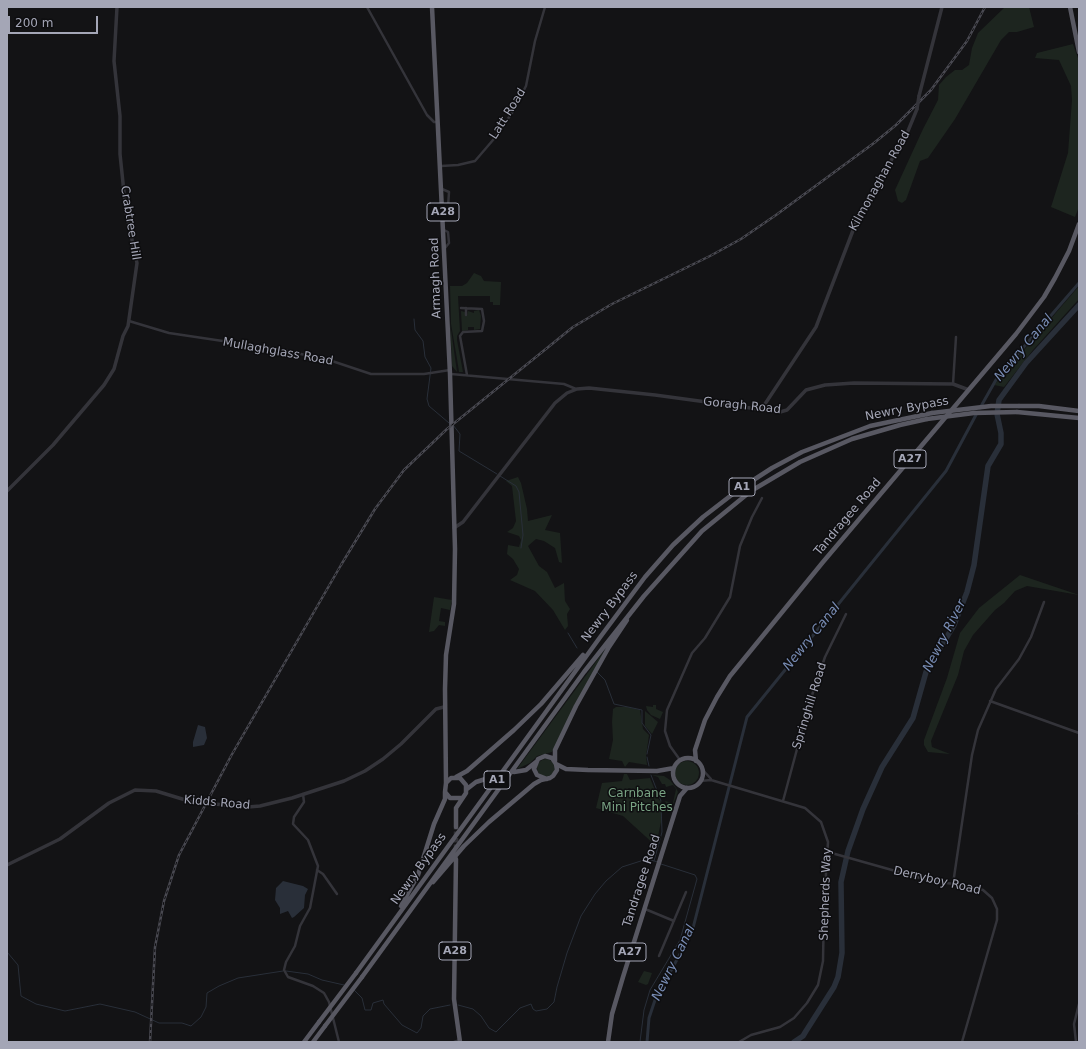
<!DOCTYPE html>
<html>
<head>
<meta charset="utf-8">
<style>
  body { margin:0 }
  #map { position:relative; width:1086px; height:1049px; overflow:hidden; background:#131315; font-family:"DejaVu Sans",sans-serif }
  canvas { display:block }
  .frame { position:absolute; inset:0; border:8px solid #a4a6b6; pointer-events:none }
  .scale { position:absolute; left:8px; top:16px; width:90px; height:18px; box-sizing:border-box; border:2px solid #a4a6b6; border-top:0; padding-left:5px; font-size:12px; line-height:14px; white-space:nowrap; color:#a4a6b6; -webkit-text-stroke:3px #0e0e10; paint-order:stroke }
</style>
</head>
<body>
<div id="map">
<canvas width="1086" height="1049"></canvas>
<div class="frame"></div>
<div class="scale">200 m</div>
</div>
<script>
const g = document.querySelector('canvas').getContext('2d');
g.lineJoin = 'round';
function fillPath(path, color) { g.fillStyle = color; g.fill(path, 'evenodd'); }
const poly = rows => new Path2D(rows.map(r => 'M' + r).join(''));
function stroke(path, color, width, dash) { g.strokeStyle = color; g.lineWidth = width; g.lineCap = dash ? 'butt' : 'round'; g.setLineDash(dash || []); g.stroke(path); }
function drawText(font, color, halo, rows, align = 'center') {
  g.font = font + ' "DejaVu Sans",sans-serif'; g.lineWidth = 3; g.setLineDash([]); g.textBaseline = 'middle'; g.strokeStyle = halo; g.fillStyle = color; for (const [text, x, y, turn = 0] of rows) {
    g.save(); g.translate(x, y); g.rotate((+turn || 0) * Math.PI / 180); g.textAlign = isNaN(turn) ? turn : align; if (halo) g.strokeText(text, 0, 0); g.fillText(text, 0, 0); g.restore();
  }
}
fillPath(poly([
  [1005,7,1029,7,1034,27,1017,32,1009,32,1001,40,955,119,928,158,920,161,906,200,902,203,898,201,895,190,923,129,938,100,939,85,946,77,955,70,962,70,969,65,972,48,978,33],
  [1073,44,1079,61,1079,207,1075,217,1051,207,1068,153,1072,100,1071,86,1059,60,1035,58,1037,53],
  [474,273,481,276,484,281,501,282,500,305,493,305,493,302,490,302,490,296,458,296,460,331,457,336,457,340,463,372,459,372,457,359,451,324,450,286,462,286,467,283],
  [1079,286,1079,299,1033,350,1004,387,994,385],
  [479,310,481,316,480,329,474,330,474,327,468,327,468,330,462,331,461,311,465,312,465,316,467,316,468,311,474,313,474,311],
  [450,322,457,372,452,366],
  [518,477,521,483,527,509,528,521,552,515,545,530,560,533,562,563,559,562,555,548,544,541,536,539,528,546,539,566,547,572,555,588,564,583,565,601,570,609,567,614,568,626,565,630,553,610,535,591,510,580,517,575,519,569,513,559,507,554,508,545,519,547,521,540,519,536,507,532,513,528,516,521,512,486,506,481],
  [1020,575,1079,595,1027,586,1015,591,1004,603,995,610,973,635,964,651,958,675,931,741,932,747,950,754,928,752,924,745,924,740,947,678,960,633,979,608],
  [434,597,452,600,450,610,441,608,439,621,445,622,445,626,439,625,434,631,429,632],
  [609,644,552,752,537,756,530,763,517,769],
  [653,705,656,705,656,709,663,712,660,719,651,715,647,710,646,706,653,707],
  [616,707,627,707,640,710,643,729,649,735,646,756,647,765,629,762,625,767,622,761,609,759,613,740,612,722,613,709],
  [645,711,658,722,652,734,645,726],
  '537 768a9 9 0 1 1 18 0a9 9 0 1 1-18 0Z',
  '675 773a12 12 0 1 1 24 0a12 12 0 1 1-24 0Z',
  [624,774,627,774,630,780,650,778,659,800,661,801,661,822,656,846,623,816,596,808,602,783,622,781],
  [652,775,664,776,670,780,676,788,678,792,672,807,667,805,665,801,673,803,676,789,673,785,666,787,665,784,662,784,658,777],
  [644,971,652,973,648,984,646,985,638,982]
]), '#1d251f');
fillPath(poly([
  [198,725,205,727,207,738,204,745,193,747,193,742],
  [283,881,303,886,308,889,305,895,304,908,294,917,292,918,288,911,280,914,280,908,275,900,276,888]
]), '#292f39');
stroke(poly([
  [414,319,415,330,423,341,425,357,431,368,427,399,429,406,449,423],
  [453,425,460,434,459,451,497,474],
  [500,476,516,486,519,492,523,535,521,548],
  [568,633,577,648],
  [597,672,605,680,614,704,642,710,642,723,651,735,647,754],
  [647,757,649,766],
  [651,775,661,801],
  [654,861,662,832,661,803],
  [7,942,7,945],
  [7,952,18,965,21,996,36,1004,65,1011,100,1004,135,1012,159,1023,182,1023,191,1026,201,1017,206,1007,207,993,219,986,238,978,283,971],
  [286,971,308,974,322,980,344,985],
  [354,990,362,998,365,1010,371,1010,373,1003,383,1000,384,1004,402,1025,417,1033,421,1028,423,1016,430,1009,450,1005],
  [458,1005,473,1009,481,1016,489,1028,496,1032,520,1008,531,1004,533,1009,536,1011,547,1009,554,1002,557,987,567,953,581,916,595,894,606,881,622,867,647,859,658,862],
  [640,1042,644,1010,650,990,680,940,697,879,695,875,661,864]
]), '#292f39', 1);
stroke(poly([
  [980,408,997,378,1079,283],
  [647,1042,649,1018,655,1000,692,932,747,717,946,471,977,413]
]), '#292f39', 3);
stroke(poly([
  [794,1042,803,1036,806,1031,834,987,838,977,842,953,841,882,848,851,863,809,882,767,913,718,926,672,954,625,967,592,974,565,988,466,1001,444,1001,433,997,414,999,400,1026,363,1079,305]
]), '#292f39', 5.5);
stroke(poly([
  [492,777,512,772],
  [456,849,456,827]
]), '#303035', 4.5, [4.5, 2]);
stroke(poly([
  [367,7,427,115,434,122,438,122],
  [441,166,458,165,475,161,493,140,512,113,526,86,535,41,545,7],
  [442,189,449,192,448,207,443,212],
  [444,230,448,232,449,243,445,248],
  [461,308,482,309,484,321,482,331,463,332,460,336,467,375],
  [466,308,466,315],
  [129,321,169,333,283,350,332,361,371,374,424,374,450,370],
  [451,374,564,384,576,389],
  [953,384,956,337],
  [990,701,1079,733],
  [680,760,670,746,665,731,667,710,692,653,705,638,730,597,740,546,752,517,762,498],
  [702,769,711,779],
  [700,781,711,780,805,808,821,822,828,842,824,905,823,961,818,985,807,1003,794,1018,780,1027,751,1035,739,1042],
  [303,794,304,802,294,817,293,824,308,840,318,866,310,908,300,926,295,946,286,962,284,970,288,977,313,986,324,993,329,1002,339,1042],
  [783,801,810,701,825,657,846,614],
  [1079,814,1079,813],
  [828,852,924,879,976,888,983,890,992,898,997,909,997,920,962,1042],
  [317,870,323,874,337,894],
  [953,884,972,755,978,730,996,689,1019,659,1031,637,1044,602],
  [645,909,674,921],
  [659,956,686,892],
  [454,1042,460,1040],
  [1076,1042,1074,1024,1079,1004]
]), '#34343a', 2.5);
stroke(poly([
  [919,96,942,7],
  [761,410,816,327,857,220,908,131,917,109],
  [7,491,53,445,104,385,114,369,123,336,128,326,137,263,126,212,120,154,120,116,114,61,117,7],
  [454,528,463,522,555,403,567,393,577,389,589,388,655,395,780,412,787,410,806,390,825,385,854,383,953,384,969,390],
  [7,865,60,839,109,803,135,790,156,791,192,802,248,807,260,806,292,798,344,781,365,771,383,759,401,744,436,709,444,707]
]), '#34343a', 3.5);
stroke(poly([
  [432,7,450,374,455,549,454,604,446,655,445,689,446,783],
  [1070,7,1079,52],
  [1019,406,1039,406,1079,411],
  [1017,412,1079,418],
  '673 773a15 15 0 1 1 30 0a15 15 0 1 1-30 0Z',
  [555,761,555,750,576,706,609,647,627,620],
  [696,761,695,750,705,720,717,697,730,676,823,562,1016,334,1044,297,1055,278,1069,251,1079,224],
  [556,764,566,769,588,770,657,771,674,768],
  [514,772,526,770,536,762],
  [456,777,467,771,514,730,541,704,583,655],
  [467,789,476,782,492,777],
  [456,827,456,808,466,793,466,785,460,778,451,778,446,783,445,792,450,798,461,798],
  [456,859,454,999,460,1042],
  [433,882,464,846,489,822,534,784,541,780,550,778,553,776,557,770,556,764,552,758,545,756,538,759,534,769,537,775,547,779],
  [401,906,418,875,434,824,445,799,445,792],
  [356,973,601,636,645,577,673,545,703,517,738,490,772,468,802,452,870,426,932,413],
  [362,977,584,672,644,596,702,531,751,491,800,462,852,439,900,425,927,419],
  [304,1042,319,1022],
  [313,1042,325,1026],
  [608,1042,612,1014,623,977,680,796,687,788]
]), '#585862', 4.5);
const rail = poly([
  [150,1042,155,947,164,901,179,855,231,756,341,565,375,509,404,470,447,429,573,327,612,304,710,256,741,239,776,215,874,143,896,125,931,90,967,41,985,7]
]);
stroke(rail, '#494951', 2.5);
stroke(rail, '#0e0e10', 1, [3]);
stroke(poly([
  [917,109,919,96]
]), '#34343a', 3.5);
stroke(poly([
  [932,413,991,406,1019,406],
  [927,419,974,413,1017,412],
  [319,1022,356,973],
  [325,1026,362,977]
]), '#585862', 4.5);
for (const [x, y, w] of [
  [443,212,32],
  [910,459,32],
  [742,487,26],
  [497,780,26],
  [455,951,32],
  [630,952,32]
]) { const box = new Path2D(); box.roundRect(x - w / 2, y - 9, w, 18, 3); g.fillStyle = '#0e0e10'; g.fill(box); stroke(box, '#a4a6b6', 1); }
drawText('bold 11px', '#a4a6b6', null, [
  ["A28",443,212],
  ["A27",910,459],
  ["A1",742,487],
  ["A1",497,780],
  ["A28",455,951],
  ["A27",630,952]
]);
drawText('12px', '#a4a6b6', '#0e0e10', [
  ["Latt Road",508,114,-58],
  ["Kilmonaghan Road",880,181,-61],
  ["Crabtree Hill",130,223,81],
  ["Armagh Road",436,278,-92],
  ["Mullaghglass Road",278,352,10],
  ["Goragh Road",742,406,6],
  ["Newry Bypass",907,409,-11],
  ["Tandragee Road",848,517,-50],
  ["Newry Bypass",610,607,-53],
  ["Springhill Road",810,706,-73],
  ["Kidds Road",217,803,5],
  ["Newry Bypass",419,869,-54],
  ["Tandragee Road",642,881,-72],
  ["Derryboy Road",937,881,13],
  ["Shepherds Way",826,894,-88]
]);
drawText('12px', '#79a384', '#0e0e10', [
  ["Carnbane",637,794],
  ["Mini Pitches",637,808]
]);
drawText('italic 13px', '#788cb4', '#0e0e10', [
  ["Newry Canal",1024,348,-50],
  ["Newry River",945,636,-63],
  ["Newry Canal",812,637,-51],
  ["Newry Canal",674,963,-64]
]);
</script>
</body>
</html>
